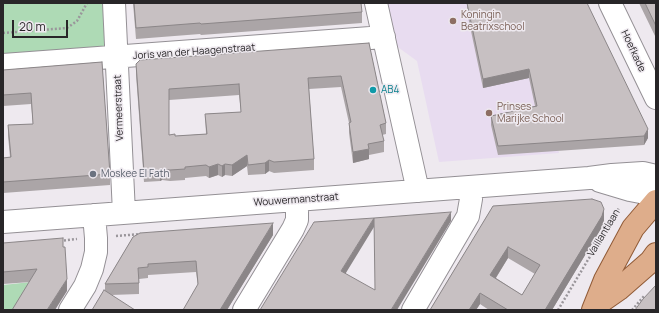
<!DOCTYPE html>
<html>
<head>
<meta charset="utf-8">
<style>
  body { margin:0 }
  #map { position:relative; width:659px; height:313px; overflow:hidden; background:#eee9ef; font-family:Manrope,sans-serif }
  canvas { display:block }
  .frame { position:absolute; inset:0; border:4px solid #282628; pointer-events:none }
  .scale { position:absolute; left:12px; top:20px; width:56px; height:18px; box-sizing:border-box; border:2px solid #282628; border-top:0; padding-left:5px; font-size:12px; line-height:14px; white-space:nowrap; color:#282628; -webkit-text-stroke:3px #eee9ef; paint-order:stroke }
</style>
</head>
<body>
<div id="map">
<canvas width="659" height="313"></canvas>
<div class="frame"></div>
<div class="scale">20 m</div>
</div>
<script>
const g = document.querySelector('canvas').getContext('2d');
g.lineJoin = 'round';
function fillPath(path, color) { g.fillStyle = color; g.fill(path, 'evenodd'); }
const poly = rows => new Path2D(rows.map(r => 'M' + r).join(''));
function stroke(path, color, width, dash) { g.strokeStyle = color; g.lineWidth = width; g.lineCap = dash ? 'butt' : 'round'; g.setLineDash(dash || []); g.stroke(path); }
function drawText(font, color, halo, rows, align = 'center') {
  g.font = font + ' Manrope,sans-serif'; g.lineWidth = 3; g.setLineDash([]); g.textBaseline = 'middle'; g.strokeStyle = halo; g.fillStyle = color; for (const [text, x, y, turn = 0] of rows) {
    g.save(); g.translate(x, y); g.rotate((+turn || 0) * Math.PI / 180); g.textAlign = isNaN(turn) ? turn : align; if (halo) g.strokeText(text, 0, 0); g.fillText(text, 0, 0); g.restore();
  }
}
fillPath(poly([
  [376,3,583,3,540,72,559,153,439,162,417,61,384,37]
]), '#e8dcf0');
fillPath(poly([
  [3,3,104,3,107,45,100,47,3,54],
  [31,282,19,310,3,310,3,285]
]), '#aedab5');
const minor = poly([
  [114,3,124,213],
  [376,3,418,191],
  [610,3,656,98],
  [3,65,384,37],
  [600,181,630,190,656,195],
  [3,222,589,178,612,175,643,173,656,176],
  [70,310,85,286,92,269,96,252,96,238,94,215],
  [244,310,293,229,297,220,297,200],
  [413,310,468,216,471,199,470,187]
]);
const major = poly([
  [596,305,619,289,651,261,656,254],
  [593,310,605,280,633,228,656,201]
]);
stroke(minor, '#949095', 24);
stroke(major, '#905a36', 24);
stroke(poly([
  [3,33,67,28,77,21,87,3],
  [116,236,141,234],
  [60,241,77,239],
  [558,310,619,208],
  [632,310,645,295]
]), '#9a969b', 2.5, [2, 2]);
stroke(minor, '#fff', 22);
stroke(major, '#dead8b', 22);
fillPath(poly([
  [133,3,361,3,362,12,362,23,201,35,200,34,136,39],
  [467,3,648,138,644,145,498,155,491,125,491,116,535,106,529,78,483,88,467,12],
  [639,3,656,3,656,38],
  [369,43,386,123,386,134,382,135,384,141,384,152,369,155,369,159,353,163,349,133,349,123,341,87,309,89,314,159,314,170,274,173,269,171,265,174,248,175,247,166,232,176,225,175,222,177,218,175,209,178,206,176,185,178,185,180,170,181,162,180,160,181,144,182,136,75,136,64],
  [239,95,241,112,205,114,206,134,175,136,169,135,169,100],
  [102,62,110,174,110,185,3,193,3,158,10,157,8,136,8,125,33,124,31,104,3,106,3,70],
  [493,206,604,220,602,227,552,310,489,310,480,304,476,310,430,310],
  [508,258,535,274,522,295,496,278],
  [273,235,227,310,183,310,198,286,196,272,148,275,148,278,139,279,139,294,111,295,105,291,105,284,133,237],
  [3,243,67,291,30,282,3,284]
]), '#aba5a7');
fillPath(poly([
  [529,69,529,78,483,88,483,79],
  [648,129,648,138,644,145,644,136],
  [369,149,369,159,353,163,353,152],
  [247,155,247,166,232,176,232,165],
  [269,160,269,171,265,174,265,163],
  [218,164,218,175,209,178,209,167],
  [225,164,225,175,222,177,222,166],
  [162,169,162,180,160,181,160,171],
  [604,209,604,220,602,227,552,310,545,310],
  [451,212,451,221,397,310,391,310],
  [374,218,374,227,341,281,341,271],
  [273,223,273,235,227,310,220,310],
  [508,247,508,258,490,287,490,275],
  [67,279,67,291,55,310,47,310],
  [480,293,480,304,476,310,469,310]
]), '#8b8688');
const building = poly([
  [134,3,361,3,362,12,201,24,200,23,136,28,134,3],
  [467,3,587,3,648,129,644,136,498,146,491,116,537,106,529,69,483,79,467,3],
  [645,3,656,3,656,26,645,3],
  [369,43,386,123,380,125,384,141,368,144,369,149,353,152,349,123,351,122,341,76,308,78,314,159,274,162,269,160,265,163,248,165,247,155,232,165,225,164,222,166,218,164,209,167,206,165,185,167,185,169,170,170,162,169,160,171,144,172,136,64,140,60,369,43],
  [239,84,241,112,205,114,207,134,175,136,175,134,169,135,169,89,239,84],
  [102,62,110,174,3,182,3,158,11,157,8,125,33,124,31,93,3,95,3,70,102,62],
  [592,199,601,202,604,209,602,216,545,310,508,310,480,293,469,310,430,310,493,206,592,199],
  [508,247,540,265,522,295,490,275,508,247],
  [451,212,391,310,260,310,314,222,374,218,341,271,375,290,374,218,451,212],
  [273,223,220,310,183,310,198,284,196,261,148,264,148,267,138,268,139,283,105,284,133,237,140,233,273,223],
  [63,238,63,247,65,247,67,279,47,310,12,310,37,269,3,272,3,243,63,238],
  [656,285,656,310,635,310,643,299,656,285],
  [104,290,135,310,92,310,104,290]
]);
fillPath(building, '#c7c0c2');
stroke(building, '#8b8688', 1);
for (const [x, y, r, color] of [
  [453,21,4,"#8d6e63"],
  [373,90,4,"#0f9aa8"],
  [489,113,4,"#8d6e63"],
  [93,174,4,"#6b7280"]
]) { const dot = new Path2D(); dot.arc(x, y, r, 0, 2 * Math.PI); g.fillStyle = color; g.fill(dot); stroke(dot, '#eee9ef', 1.5); }
drawText('10px', '#785e54', '#eee9ef', [
  ["Koningin",461,15],
  ["Beatrixschool",461,27],
  ["Prinses",497,107],
  ["Marijke School",497,119]
], 'left');
drawText('10px', '#282628', '#eee9ef', [
  ["Hoefkade",633,51,65],
  ["Joris van der Haagenstraat",194,52,-4],
  ["Vermeerstraat",119,108,-92],
  ["Wouwermanstraat",296,200,-4],
  ["Vaillantlaan",604,233,-59]
]);
drawText('10px', '#0d838f', '#eee9ef', [
  ["AB4",381,90]
], 'left');
drawText('10px', '#5b616d', '#eee9ef', [
  ["Moskee El Fath",101,174]
], 'left');
</script>
</body>
</html>
